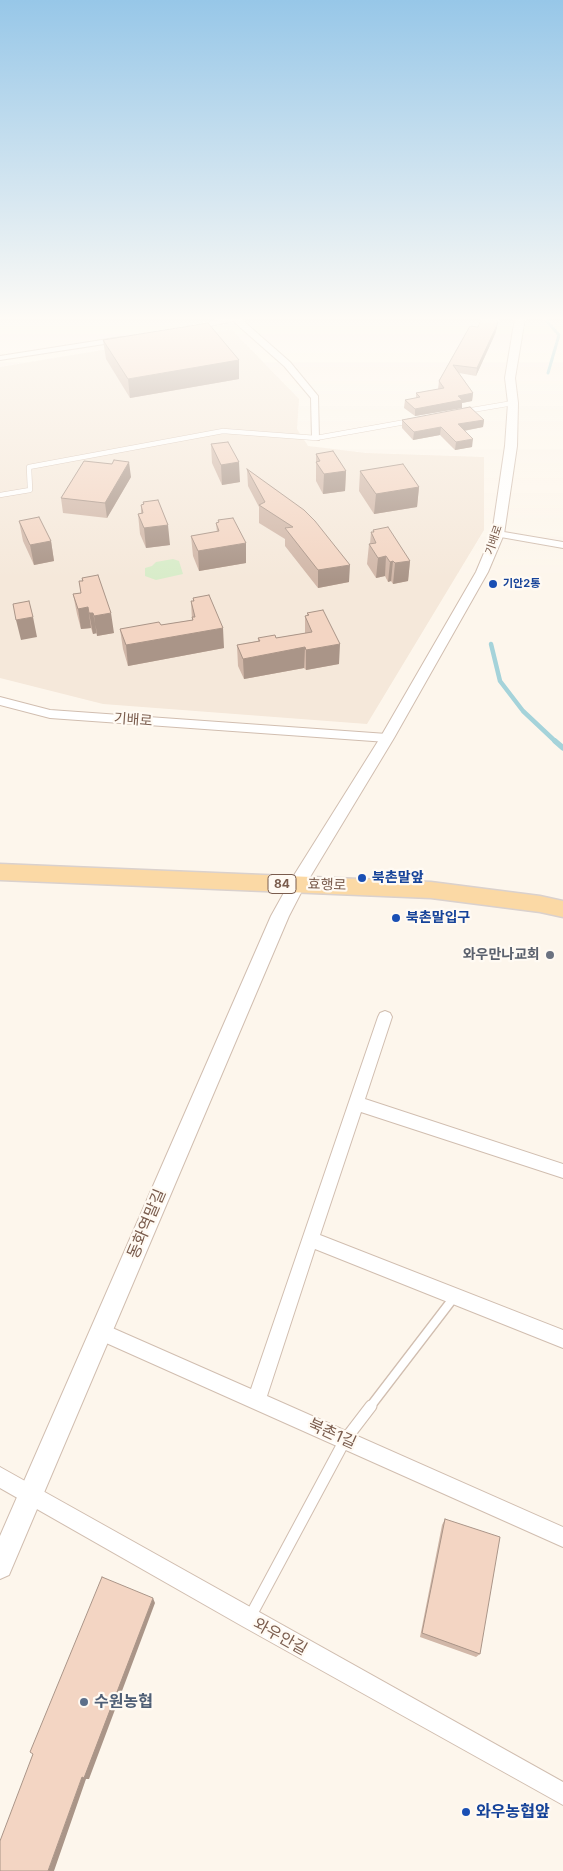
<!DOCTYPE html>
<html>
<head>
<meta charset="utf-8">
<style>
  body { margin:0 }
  canvas { display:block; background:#fdf6ec }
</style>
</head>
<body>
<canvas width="563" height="1871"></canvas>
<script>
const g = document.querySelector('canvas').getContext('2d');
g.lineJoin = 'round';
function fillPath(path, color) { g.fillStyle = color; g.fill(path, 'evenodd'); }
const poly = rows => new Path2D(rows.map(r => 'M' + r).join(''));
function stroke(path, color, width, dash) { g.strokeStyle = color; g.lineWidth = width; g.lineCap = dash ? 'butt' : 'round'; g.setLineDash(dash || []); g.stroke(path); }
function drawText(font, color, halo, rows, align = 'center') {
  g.font = font + ' Inter,"Noto Sans KR",sans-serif'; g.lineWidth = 4.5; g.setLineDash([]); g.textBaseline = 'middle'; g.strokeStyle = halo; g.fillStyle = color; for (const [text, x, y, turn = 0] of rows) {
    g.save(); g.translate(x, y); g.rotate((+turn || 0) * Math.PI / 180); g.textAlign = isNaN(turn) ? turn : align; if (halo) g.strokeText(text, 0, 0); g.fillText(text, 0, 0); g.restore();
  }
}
fillPath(poly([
  [231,329,299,399,297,429,308,446,366,453,484,457,484,530,367,724,103,704,0,678,0,367]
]), '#f5e8da');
fillPath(poly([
  [173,559,179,561,183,574,156,580,145,576,145,568,152,566,156,562]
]), '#d8ecc9');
stroke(poly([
  [544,318,559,335,548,373]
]), '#a5d3da', 3);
stroke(poly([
  [491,644,500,681,523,711,556,742]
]), '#a5d3da', 4.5);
stroke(poly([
  [555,741,563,748]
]), '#a5d3da', 5.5);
const serviceFar2 = poly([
  [466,411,513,403],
  [0,495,30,490,29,467,223,431,316,438,411,421]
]);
const serviceFar1 = poly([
  [370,1407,455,1296]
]);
const service = poly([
  [250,1617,345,1440,371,1406]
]);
const minor = poly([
  [225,318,240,318,290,362,318,396,319,440,312,438,311,398,284,366,233,321,192,330,188,328,225,318],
  [121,337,124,337,124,341,0,360,0,356,121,337],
  [498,531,563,542,563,548,495,536,493,534,498,531],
  [0,697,50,710,387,734,393,738,387,742,50,718,0,705,0,697],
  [385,1011,390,1013,392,1017,365,1099,563,1164,563,1178,361,1112,320,1235,563,1330,563,1348,315,1249,267,1396,563,1527,563,1547,95,1338,92,1332,95,1326,101,1323,251,1389,378,1017,380,1013,385,1011],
  [0,1467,563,1782,563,1805,242,1626,0,1488,0,1467]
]);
const tertiary = poly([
  [515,318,525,318,515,378,518,403,517,446,504,534,488,572,394,738,304,887,289,916,9,1575,0,1579,0,1536,271,916,291,880,380,738,476,572,492,534,505,446,508,403,505,378,515,318]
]);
const primary = poly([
  [0,864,431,882,540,896,563,901,563,917,540,912,431,898,0,880,0,864]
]);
stroke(serviceFar2, '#d1beb0', 5.5);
stroke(serviceFar1, '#d1beb0', 11);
stroke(service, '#d1beb0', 13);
stroke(minor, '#d1beb0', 2);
stroke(tertiary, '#d1beb0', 2);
stroke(primary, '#dad1cd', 3);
stroke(serviceFar2, '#fff', 4.5);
stroke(serviceFar1, '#fff', 8);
stroke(service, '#fff', 11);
fillPath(minor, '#fff');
fillPath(tertiary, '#fff');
fillPath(primary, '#fbd9a5');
fillPath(poly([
  [470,326,496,332,476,376,459,373,473,393,472,401,462,403,462,408,415,416,404,408,405,400,416,398,416,393,438,389,439,381],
  [103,340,239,360,239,379,130,398,106,359],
  [402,420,484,420,483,427,464,431,472,447,455,450,440,435,413,440,402,428],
  [211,444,240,482,222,485,212,463],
  [316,454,346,471,345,491,323,494,316,481],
  [247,469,349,582,318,588,285,546,285,539,259,523,259,507,248,486],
  [360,471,419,487,417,507,374,514,359,491],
  [131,477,107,518,63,513,61,498],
  [143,502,170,545,146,548,140,534,138,514,141,513,141,505,143,505],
  [218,520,246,563,199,571,193,556,191,536,217,532,216,523,219,522],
  [19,521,51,541,54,561,34,565,23,541],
  [373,530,410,561,408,581,393,584,391,581,388,582,385,576,376,578,367,564,369,544,370,544,371,532,373,532],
  [82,578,114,633,97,636,97,633,93,634,91,628,81,629,77,614,73,594,81,593],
  [193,598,224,648,128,666,123,649,120,629,161,625,192,620,191,601,193,601],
  [307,613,339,664,306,670,304,668,244,679,238,666,237,645,258,641,258,638,276,638,305,633,305,616,307,616],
  [445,1519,480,1654,476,1657,420,1637,442,1525]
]), '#d1b7a8');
fillPath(poly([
  [499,318,496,332,476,376,477,368],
  [239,360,239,379,130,398,128,379],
  [473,393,472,401,462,403,462,408,415,416,415,409,458,396],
  [484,420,483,427,457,432,458,424],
  [441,427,440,435,413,440,414,432],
  [473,439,472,447,455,450,456,442],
  [129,462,131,477,107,518,105,503],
  [239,462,240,482,222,485,221,465],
  [346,471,345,491,323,494,324,474],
  [419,487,417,507,374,514,376,494],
  [168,525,170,545,146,548,144,528],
  [51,541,54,561,34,565,30,545],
  [246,543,246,563,199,571,198,551],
  [386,556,385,576,376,578,378,558],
  [393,561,391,581,388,582,390,562],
  [410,561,408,581,393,584,395,563],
  [350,565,349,582,318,588,318,570],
  [88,607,91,628,81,629,78,609],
  [89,613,93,613,97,633,93,634],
  [111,613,114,633,97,636,94,616],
  [33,617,37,637,21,640,16,620],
  [223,628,224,648,128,666,126,645],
  [340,644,339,664,306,670,306,650],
  [305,647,304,668,244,679,243,659],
  [153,1598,155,1603,89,1779,86,1779,54,1871,48,1871,82,1777]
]), '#aa9588');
const building = poly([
  [481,318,498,318,497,325,477,368,453,365,473,393,458,396,462,400,415,409,405,400,420,397,416,393,444,388,439,381,470,326,478,327,481,318],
  [208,323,239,360,128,379,103,340,208,323],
  [470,407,484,420,458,424,473,439,456,442,441,427,414,432,402,420,470,407],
  [228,442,239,462,221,465,211,444,228,442],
  [333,451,346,471,324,474,316,462,320,461,316,454,333,451],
  [114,460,129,462,105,503,61,498,84,461,112,464,114,460],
  [403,464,419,487,376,494,360,471,403,464],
  [247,469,304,510,315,521,350,565,318,570,285,528,293,527,259,505,265,502,247,469],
  [158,500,168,525,144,528,138,514,143,513,141,505,144,504,143,502,158,500],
  [39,517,51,541,30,545,19,521,39,517],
  [233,518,246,543,198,551,191,536,219,531,216,523,219,522,218,520,233,518],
  [388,527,410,561,395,563,393,561,390,562,386,556,378,558,369,544,376,543,371,532,374,532,373,530,388,527],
  [98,575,111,613,94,616,93,613,89,613,88,607,78,609,73,594,81,593,79,581,83,581,82,578,98,575],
  [209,595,223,628,126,645,120,629,159,622,161,625,193,620,192,617,195,617,191,601,194,601,193,598,209,595],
  [29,601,33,617,16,620,13,604,29,601],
  [323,610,340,644,306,650,305,647,243,659,237,645,260,641,258,638,275,635,276,638,312,632,305,616,309,615,307,613,323,610],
  [445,1519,500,1537,480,1654,422,1633,445,1519],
  [102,1577,153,1598,84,1778,82,1777,48,1871,0,1871,0,1841,33,1754,30,1752,102,1577]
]);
fillPath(building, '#f3d5c3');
stroke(building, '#aa9588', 1);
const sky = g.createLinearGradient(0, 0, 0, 580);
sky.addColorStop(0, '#97c7e8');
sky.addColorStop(0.55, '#fefbf6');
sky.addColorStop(1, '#fefbf600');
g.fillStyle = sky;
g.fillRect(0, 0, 563, 580);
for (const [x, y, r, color] of [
  [493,584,5,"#1a4fb4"],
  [362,878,5,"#1a4fb4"],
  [396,918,5,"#1a4fb4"],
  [550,955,5,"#6b7280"],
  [84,1702,5,"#5c6f8a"],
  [466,1812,5,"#1a4fb4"]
]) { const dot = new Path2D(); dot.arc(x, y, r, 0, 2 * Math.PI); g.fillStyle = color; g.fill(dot); stroke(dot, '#fffaf3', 2); }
drawText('11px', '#7a5c4d', '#fffaf3', [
  ["기배로",494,540,-71]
]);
drawText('bold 11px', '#164399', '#fffaf3', [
  ["기안2통",503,584]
], 'left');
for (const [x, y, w] of [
  [282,884,28]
]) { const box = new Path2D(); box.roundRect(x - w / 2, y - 9.5, w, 19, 4); g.fillStyle = '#fffaf3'; g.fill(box); stroke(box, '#7a5c4d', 1); }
drawText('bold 12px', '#7a5c4d', null, [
  ["84",282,884]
]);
drawText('14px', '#7a5c4d', '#fffaf3', [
  ["기배로",133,720,4],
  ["효행로",327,885,2]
]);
drawText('bold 14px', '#164399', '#fffaf3', [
  ["북촌말앞",372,878],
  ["북촌말입구",406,918]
], 'left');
drawText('bold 14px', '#5b616d', '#fffaf3', [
  ["와우만나교회",540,955]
], 'right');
drawText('16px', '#7a5c4d', '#fffaf3', [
  ["동화역말길",147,1224,-67],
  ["북촌1길",332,1434,24],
  ["와우안길",280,1637,29]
]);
drawText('bold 16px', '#4e5e75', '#fffaf3', [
  ["수원농협",94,1702]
], 'left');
drawText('bold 16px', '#164399', '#fffaf3', [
  ["와우농협앞",476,1812]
], 'left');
</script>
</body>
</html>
